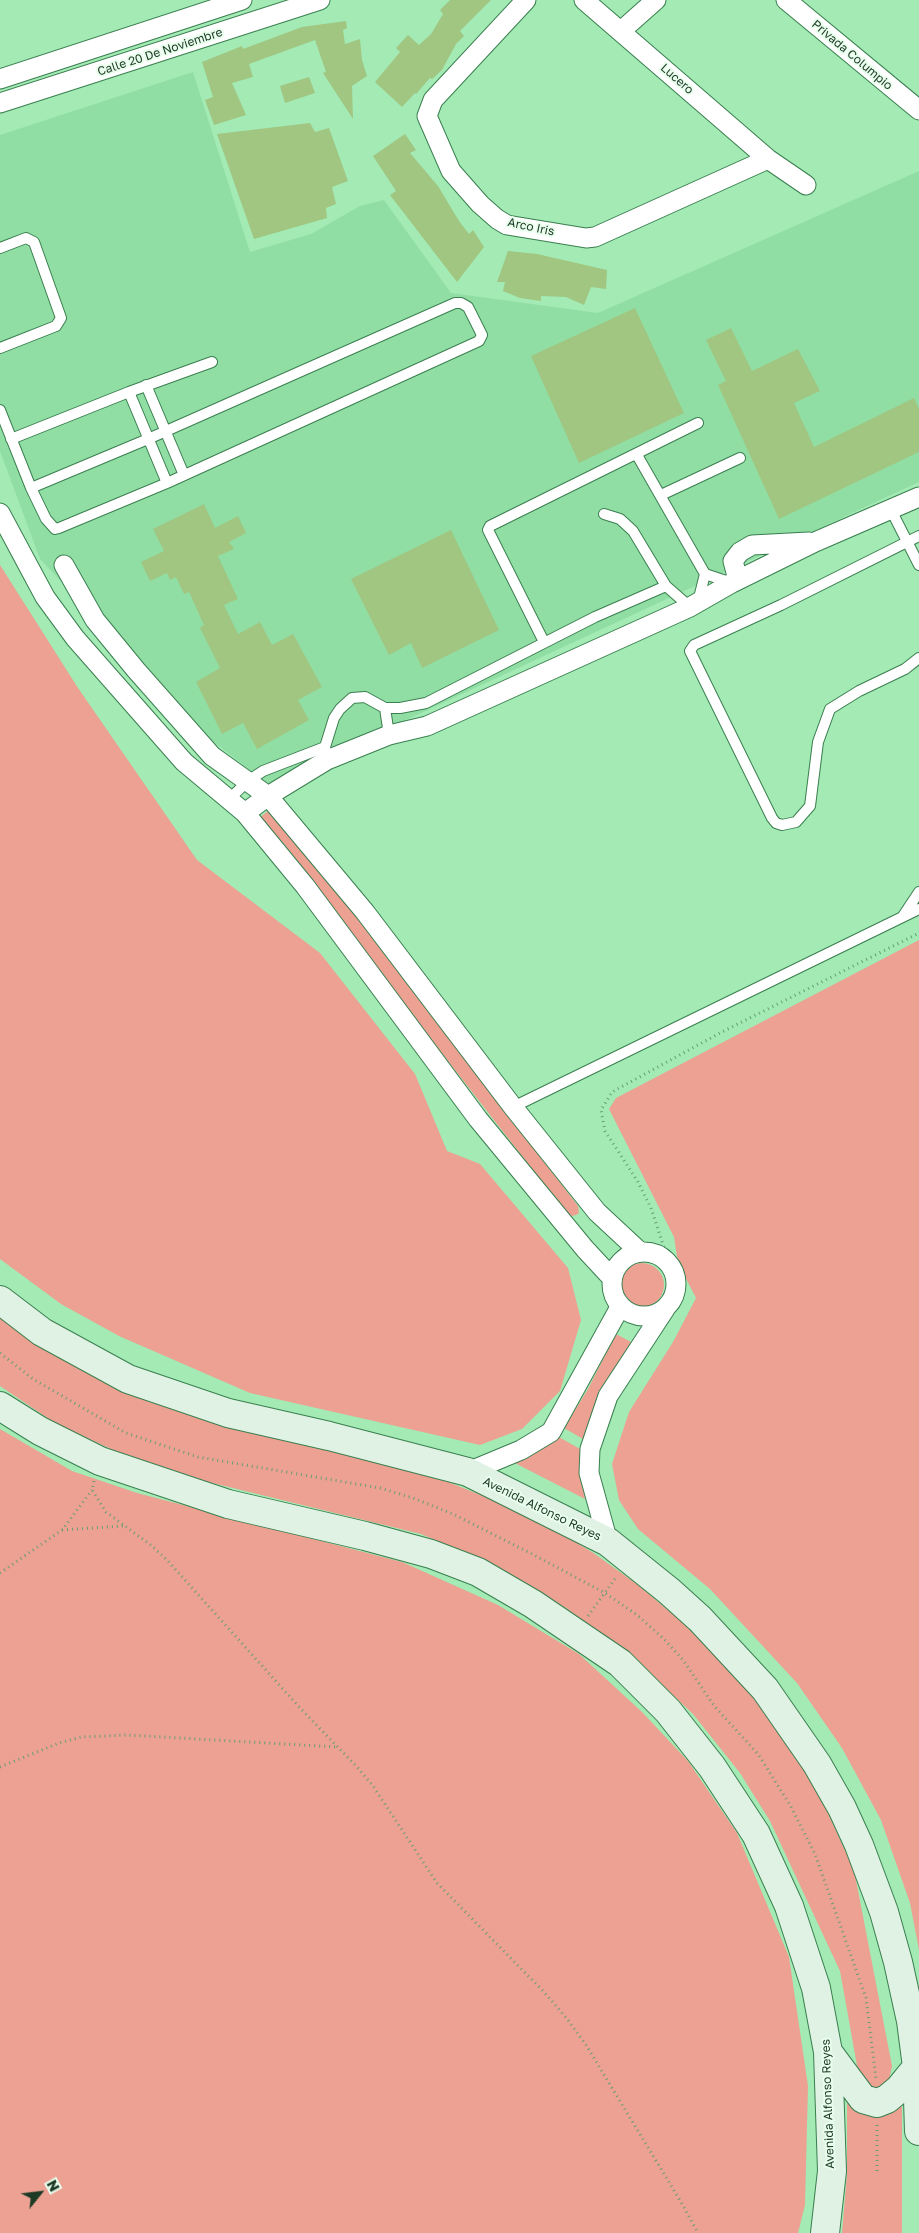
<!DOCTYPE html>
<html>
<head>
<meta charset="utf-8">
<style>
  body { margin:0 }
  #map { position:relative; width:919px; height:2233px; overflow:hidden; background:#a3eab5; font-family:"Golos Text",sans-serif }
  canvas { display:block }
  .north { position:absolute; left:15px; top:2168px; width:50px; height:50px; -webkit-text-stroke:4px #e9feed; paint-order:stroke; rotate:61deg; font-size:14px; font-weight:700; line-height:20px; text-align:center; color:#1d3a25 }
  .north::after { content:''; display:block; margin:auto; width:18px; height:22px; background:#1d3a25; clip-path:polygon(50% 0,100% 100%,50% 72%,0 100%) }
</style>
</head>
<body>
<div id="map">
<canvas width="919" height="2233"></canvas>
<div class="north">N</div>
</div>
<script>
const g = document.querySelector('canvas').getContext('2d');
g.lineJoin = 'round';
function fillPath(path, color) { g.fillStyle = color; g.fill(path, 'evenodd'); }
const poly = rows => new Path2D(rows.map(r => 'M' + r).join(''));
function stroke(path, color, width, dash) { g.strokeStyle = color; g.lineWidth = width; g.lineCap = dash ? 'butt' : 'round'; g.setLineDash(dash || []); g.stroke(path); }
function drawText(font, color, halo, rows, align = 'center') {
  g.font = font + ' "Golos Text",sans-serif'; g.lineWidth = 4; g.setLineDash([]); g.textBaseline = 'middle'; g.strokeStyle = halo; g.fillStyle = color; for (const [text, x, y, turn = 0] of rows) {
    g.save(); g.translate(x, y); g.rotate((+turn || 0) * Math.PI / 180); g.textAlign = isNaN(turn) ? turn : align; if (halo) g.strokeText(text, 0, 0); g.fillText(text, 0, 0); g.restore();
  }
}
fillPath(poly([
  [193,72,250,252,311,234,360,206,384,200,451,293,598,313,919,171,919,482,268,784,206,736,40,559,0,451,0,135]
]), '#91dea5');
fillPath(poly([
  [0,565,78,688,197,860,320,953,415,1074,447,1151,480,1164,568,1268,581,1320,560,1391,522,1429,480,1445,250,1393,119,1336,61,1304,0,1259],
  [268,811,342,898,578,1206,579,1213,576,1215,571,1216,568,1214,550,1192,416,1020,285,845,259,818],
  [919,940,919,1950,910,1903,881,1820,842,1748,797,1683,710,1589,638,1529,619,1500,612,1464,629,1412,673,1342,696,1298,678,1263,674,1237,609,1109,616,1098],
  '620 1285a22 22 0 1 1 44 0a22 22 0 1 1-44 0Z',
  [0,1312,80,1369,149,1402,436,1477,530,1515,592,1552,638,1585,682,1622,721,1661,758,1702,792,1750,821,1798,854,1870,892,2066,888,2085,874,2091,858,2071,840,1971,770,1821,740,1773,693,1714,633,1658,566,1608,486,1562,421,1534,192,1478,128,1457,55,1423,0,1386],
  [616,1334,631,1342,598,1397,583,1439,564,1428,588,1389],
  [0,1429,72,1471,137,1493,402,1562,498,1605,579,1654,642,1712,688,1761,737,1833,789,1957,808,2086,805,2205,798,2233,0,2233],
  [557,1436,580,1449,581,1475,585,1499,511,1461],
  [847,2103,878,2113,902,2106,902,2233,842,2233,847,2174]
]), '#eca192');
fillPath(poly([
  [450,0,491,0,460,31,464,36,456,44,442,70,432,79,430,78,416,94,415,93,402,107,375,82,400,52,396,48,408,35,419,45,431,34,443,14,440,10],
  [346,21,347,28,343,30,345,44,360,39,362,60,367,76,352,86,353,119,323,73,326,72,315,40,249,64,253,77,232,83,246,115,214,125,205,100,213,97,202,62,242,46,243,49,302,27],
  [309,77,315,93,285,103,280,86],
  [310,123,315,132,329,128,348,181,332,187,336,204,326,208,327,218,254,239,217,134],
  [405,134,416,150,410,153,438,186,459,221,469,234,473,230,484,247,457,282,390,195,396,191,373,156],
  [508,251,537,254,607,270,606,289,591,287,584,305,566,297,541,296,541,301,520,298,503,291,505,282,497,282],
  [635,308,684,413,579,463,531,356],
  [731,328,752,371,798,349,820,391,794,403,814,447,914,398,919,409,919,452,779,519,718,385,726,381,706,340],
  [204,504,215,528,238,516,246,533,229,542,234,549,218,556,238,599,224,605,238,634,260,622,272,645,293,634,322,687,298,700,309,720,257,749,243,723,222,734,196,682,220,668,200,628,204,625,189,592,184,594,176,577,170,580,167,573,150,581,141,562,164,551,153,529],
  [451,530,499,630,422,668,411,643,389,655,351,579]
]), '#a0c681');
const lane = poly([
  [0,248,26,238,34,242,61,318,56,326,0,348],
  [146,385,184,475],
  [129,392,167,483],
  [0,410,31,488,46,519,55,529,59,528,167,483,479,341,482,335,468,307,461,303,455,303,148,439,31,488],
  [11,439,129,392,212,362],
  [637,455,705,574,732,583],
  [661,495,740,458],
  [891,510,919,565],
  [604,514,620,519,633,531,666,586,690,607],
  [919,536,781,605,694,645,690,651,772,818,776,823,782,825,796,822,810,806,818,742,830,709,859,691,905,669,919,658],
  [698,602,705,574],
  [544,642,488,530,490,526,698,423],
  [385,708,400,708,426,703,595,617,666,586],
  [327,760,325,747,334,718,340,709,352,698,365,697,385,708,389,735],
  [228,800,248,781,263,771,325,747],
  [903,916,919,892],
  [513,1107,919,909]
]);
const street = poly([
  [526,0,433,100,427,116,451,171,480,204,497,219,507,225,586,238,595,237,768,159],
  [584,0,768,159,806,185],
  [786,0,919,110],
  [621,31,656,0],
  [0,79,242,0],
  [0,103,320,0],
  [0,513,45,597,75,638,184,762,245,813,305,886,478,1119,585,1249,611,1277],
  [64,565,95,620,136,670,212,756,268,796,365,912,513,1107,597,1212,640,1252],
  [738,580,733,561,740,552,752,545,809,542],
  [245,813,268,796,327,760,389,735,427,726,690,607,732,583,815,542,919,497],
  '612 1284a32 32 0 1 1 64 0a32 32 0 1 1-64 0Z',
  [468,1472,521,1450,551,1432,620,1307],
  [608,1542,589,1473,590,1449,608,1396,665,1309]
]);
const secondary = poly([
  [0,1300,42,1332,128,1379,228,1413,329,1436,468,1472,608,1542,669,1591,700,1619,765,1689,817,1764,842,1808,859,1845,884,1912,898,1962,911,2021,917,2067,919,2131],
  [0,1406,40,1431,100,1461,228,1504,365,1536,431,1554,478,1572,533,1604,620,1663,668,1711,712,1767,756,1834,789,1906,816,1988,828,2052,832,2171,825,2233],
  [828,2052,863,2099,877,2103,887,2099,899,2089,917,2067]
]);
stroke(lane, '#3a7f4f', 12);
stroke(street, '#3a7f4f', 21);
stroke(secondary, '#3a7f4f', 30);
stroke(poly([
  [670,1266,651,1208,638,1182,605,1131,601,1110,612,1092,720,1033,919,933],
  [0,1353,33,1379,126,1433,198,1457,380,1488,413,1498,453,1514,532,1554,605,1593,637,1615,664,1639,683,1660,715,1707,758,1754,790,1805,815,1854,866,1998,876,2079],
  [94,1481,92,1490,106,1512,152,1546,167,1560,300,1708,358,1768,373,1786,437,1883,544,1992,568,2020,586,2045,681,2202,698,2233],
  [62,1530,123,1526],
  [0,1573,62,1530,92,1490],
  [588,1616,617,1576],
  [0,1767,59,1743,81,1737,127,1735,337,1747],
  [877,2125,877,2172]
]), '#699d76', 3, [1, 4]);
stroke(lane, '#fff', 10);
stroke(street, '#fff', 19);
stroke(secondary, '#e0f2e4', 28);
drawText('12px', '#1d3a25', '#e9feed', [
  ["Calle 20 De Noviembre",160,52,-18],
  ["Privada Columpio",852,55,40],
  ["Lucero",677,79,41],
  ["Arco Iris",531,227,12],
  ["Avenida Alfonso Reyes",542,1509,26],
  ["Avenida Alfonso Reyes",828,2104,-92]
]);
</script>
</body>
</html>
